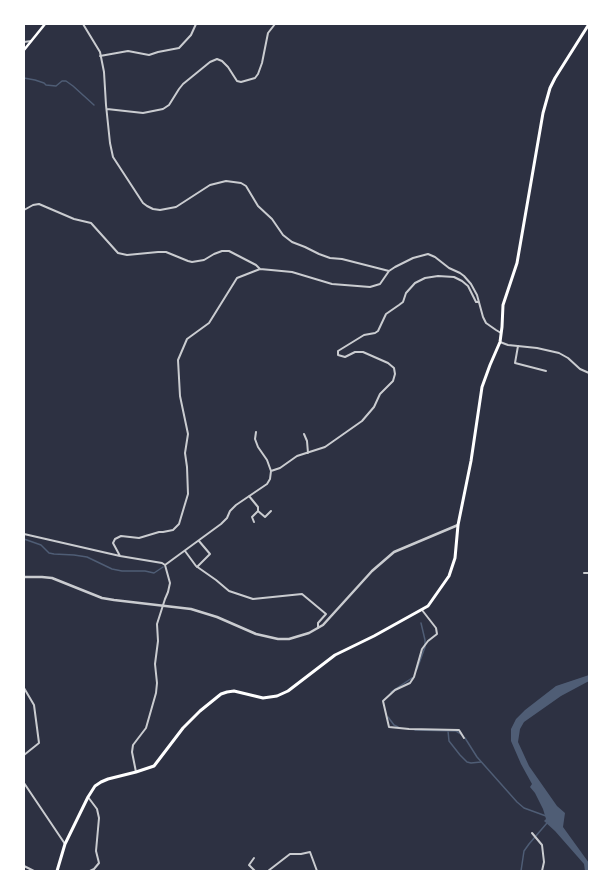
<!DOCTYPE html>
<html>
<head>
<meta charset="utf-8">
<style>
  body { margin:0 }
  #map { position:relative; width:613px; height:895px; overflow:hidden; background:#2d3142; font-family:Barlow,sans-serif }
  canvas { display:block }
  .frame { position:absolute; inset:0; border:25px solid #fff; pointer-events:none }
</style>
</head>
<body>
<div id="map">
<canvas width="613" height="895"></canvas>
<div class="frame"></div>
</div>
<script>
const g = document.querySelector('canvas').getContext('2d');
g.lineJoin = 'round';
function fillPath(path, color) { g.fillStyle = color; g.fill(path, 'evenodd'); }
const poly = rows => new Path2D(rows.map(r => 'M' + r).join(''));
function stroke(path, color, width, dash) { g.strokeStyle = color; g.lineWidth = width; g.lineCap = dash ? 'butt' : 'round'; g.setLineDash(dash || []); g.stroke(path); }
fillPath(poly([
  [589,675,589,681,561,696,524,722,520,729,518,742,529,766,557,806,565,813,563,827,589,863,589,871,585,871,584,864,555,831,544,821,546,819,543,809,535,793,530,787,532,784,521,764,511,741,511,729,516,719,525,710,556,686]
]), '#4f5d75');
stroke(poly([
  [24,78,35,80,44,83,46,85,56,86,62,81,66,81,73,86,94,105],
  [24,539,41,545,49,553,54,554,74,555,87,557,112,569,122,571,145,571,154,573,163,567],
  [417,669,425,647,425,640,421,623],
  [391,692,412,678],
  [388,717,394,725,398,727],
  [415,730,456,731,461,734],
  [448,731,449,741,460,755,467,762,471,763,481,762],
  [465,738,477,757,517,802,524,808,546,816],
  [521,871,524,851,529,844,547,823]
]), '#4f5d75', 1.5);
stroke(poly([
  [83,24,100,52,104,72,106,105,110,143,113,157,143,203,147,206,153,209,160,210,176,207,210,185,226,181,241,183,246,186,258,206,272,219,283,235,292,242,305,247,319,254,330,258,342,259,389,271],
  [24,42,31,41],
  [100,56,128,51,149,55,158,52,179,48,191,35,196,24],
  [107,109,143,113,163,109,169,105,179,89,183,84,210,62,217,59,222,61,228,67,237,81,241,82,255,78,258,74,262,63,268,33,275,24],
  [24,210,33,205,39,204,74,219,91,223,118,253,127,255,158,252,166,252,188,261,192,262,204,260,214,254,222,251,229,251,256,265,260,269],
  [500,342,508,345,537,348,559,353,568,358,580,369,589,373],
  [518,346,515,363,546,371],
  [304,434,307,441,308,453],
  [271,471,280,468,297,456,325,447,362,421,374,407,380,394,393,381,395,374,394,368,388,363,363,352,355,352,345,357,338,355,338,351,364,335,375,333,378,331,386,314,399,305,403,302,406,293,415,283,425,278,438,276,454,277,462,281,468,286,476,302,479,302],
  [249,496,258,507,258,511,252,517,254,522],
  [258,511,265,517,271,511],
  [24,534,120,556,162,563,165,565,170,583,168,592,165,599,157,624,158,641,155,664,157,683,156,693,146,728,133,745,132,752,136,772],
  [185,551,196,566,216,580,229,591,253,599,302,594,326,614,318,623,318,628],
  [120,556,113,543,115,539,121,536,139,538,159,532,163,532,173,530,179,524,188,494,187,467,185,453,188,434,180,396,178,360,187,339,209,323,237,278,260,269,271,270,292,272,332,284,370,287,380,284,389,271,395,267,413,258,428,254,435,257,449,268,460,273,464,276,471,284,477,295,483,317,486,323,496,330,501,333],
  [165,565,221,524,227,518,230,511,236,505,267,484,270,479,271,471,267,460,258,447,255,439,256,432],
  [197,567,210,554,199,541],
  [584,573,589,573],
  [422,610,436,628,437,634,428,641,422,649,414,677,410,683,395,690,383,701,389,727,409,729,459,730,464,738],
  [24,688,34,705,39,743,24,755],
  [24,783,65,844],
  [88,797,97,809,99,818,96,851,99,863,94,869,90,871],
  [532,833,542,845,544,862,542,871],
  [254,858,249,865,255,871],
  [24,866,34,871],
  [268,871,290,854,301,854,310,852,317,871]
]), '#caccd0', 2);
stroke(poly([
  [24,577,42,577,52,578,102,598,114,600,191,609,217,617,256,634,278,639,289,639,309,633,323,625,372,571,394,552,458,525]
]), '#caccd0', 2.5);
stroke(poly([
  [24,50,45,24]
]), '#fff', 2.5);
stroke(poly([
  [57,871,65,844,88,797,95,786,101,782,108,779,136,772,154,766,183,728,200,711,221,694,227,692,234,691,263,698,277,696,288,691,335,655,374,636,428,606,449,576,455,558,458,525,471,461,482,387,490,365,500,342,502,327,503,305,517,263,543,113,550,88,555,78,589,24]
]), '#fff', 3);
</script>
</body>
</html>
